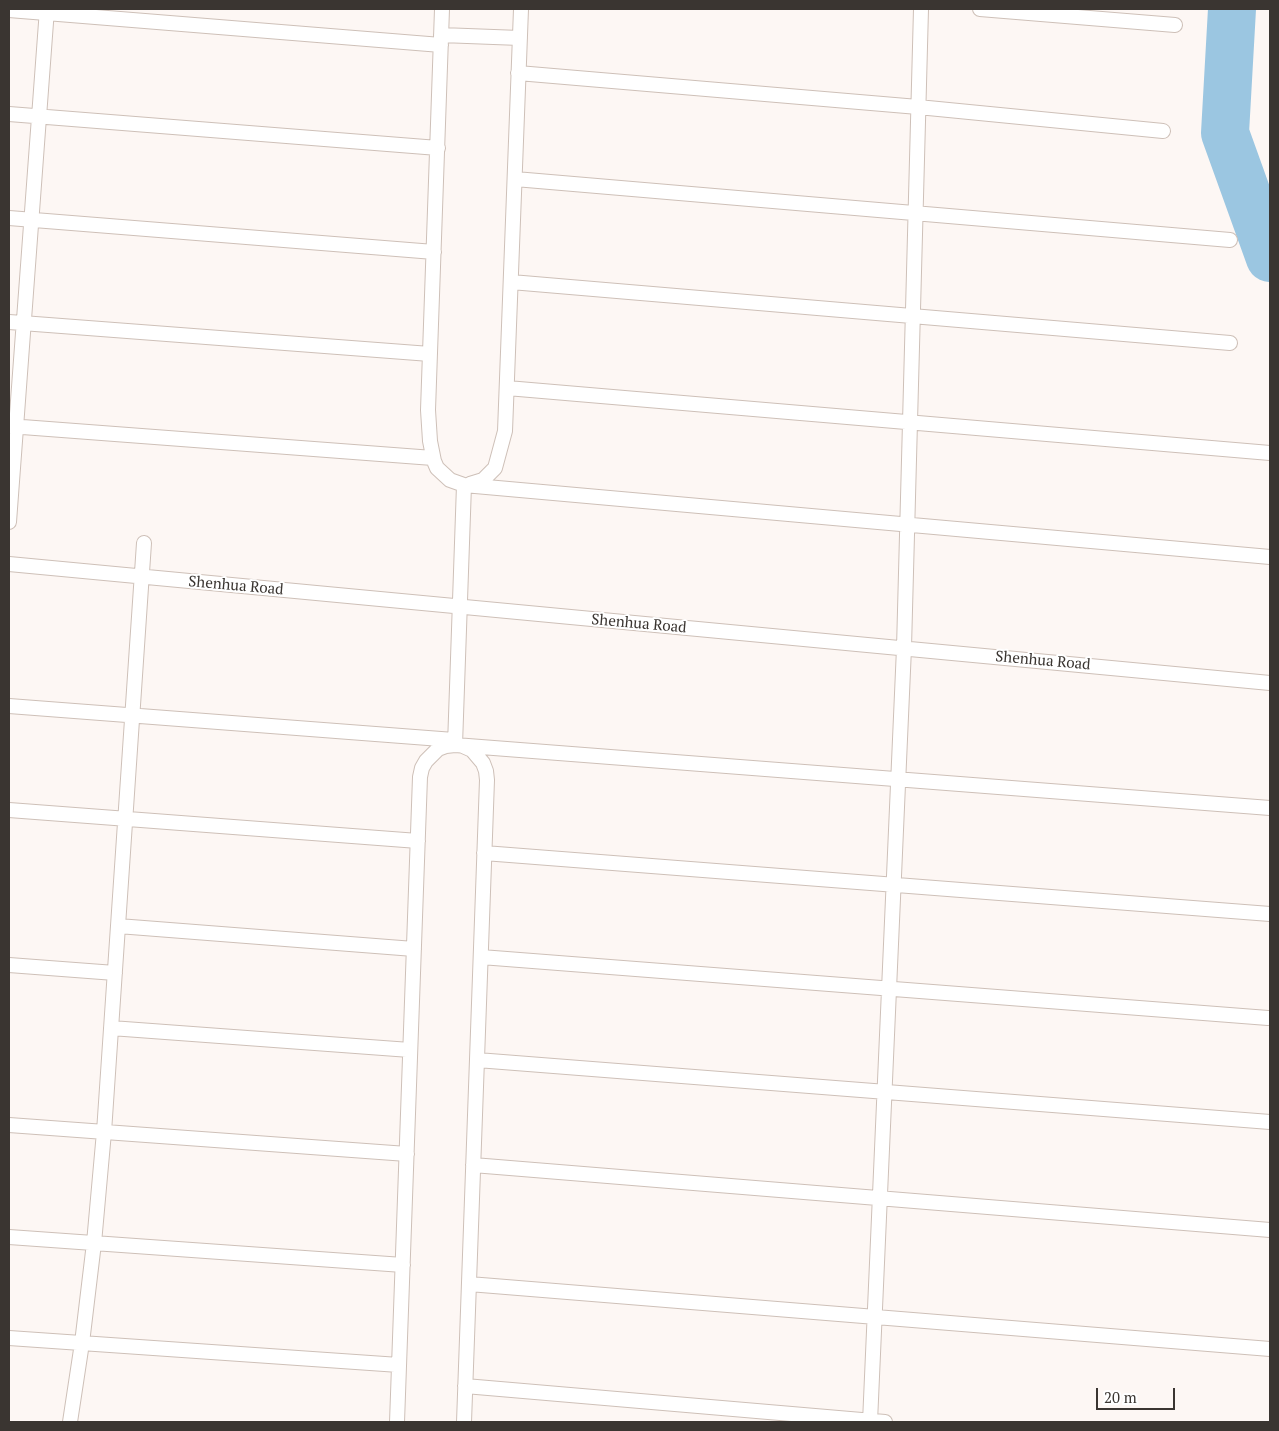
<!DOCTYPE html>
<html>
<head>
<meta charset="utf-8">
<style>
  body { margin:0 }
  #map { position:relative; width:1279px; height:1431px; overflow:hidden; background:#fdf7f4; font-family:"PT Serif",serif }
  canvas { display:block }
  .frame { position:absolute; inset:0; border:10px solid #3a3531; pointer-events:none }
  .scale { position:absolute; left:1096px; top:1388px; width:79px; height:22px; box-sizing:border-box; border:2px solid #3a3531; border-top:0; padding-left:6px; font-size:15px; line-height:18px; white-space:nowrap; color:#3a3531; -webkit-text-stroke:4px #fff; paint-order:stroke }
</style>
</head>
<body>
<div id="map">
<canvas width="1279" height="1431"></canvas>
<div class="frame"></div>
<div class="scale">20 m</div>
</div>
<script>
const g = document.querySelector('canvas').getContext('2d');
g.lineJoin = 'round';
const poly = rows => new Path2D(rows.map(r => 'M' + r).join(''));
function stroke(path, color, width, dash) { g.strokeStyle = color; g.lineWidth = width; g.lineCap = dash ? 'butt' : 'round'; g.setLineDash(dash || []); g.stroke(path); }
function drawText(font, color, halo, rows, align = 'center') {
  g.font = font + ' "PT Serif",serif'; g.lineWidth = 4; g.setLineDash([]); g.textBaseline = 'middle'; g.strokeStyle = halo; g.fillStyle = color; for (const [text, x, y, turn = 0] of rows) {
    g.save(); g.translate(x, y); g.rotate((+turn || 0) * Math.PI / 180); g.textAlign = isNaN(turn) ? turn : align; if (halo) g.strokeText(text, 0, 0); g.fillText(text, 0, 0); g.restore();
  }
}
stroke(poly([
  [1232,9,1225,133,1270,258]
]), '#9bc6e1', 48);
const lane = poly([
  [442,9,428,410,430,441,434,461,437,468,450,480,464,485,1270,557],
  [980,9,1175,25],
  [9,10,441,45],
  [441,35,520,38],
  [518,73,918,107,1163,131],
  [9,114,438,148],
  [515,179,1230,240],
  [9,218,434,252],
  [511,282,1230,343],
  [9,322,430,354],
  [507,388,1270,453],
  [9,426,433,458],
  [470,484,483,480,495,468,505,431,521,9],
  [9,522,47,9],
  [9,564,1270,683],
  [9,706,454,740],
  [455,745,464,485],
  [463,746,472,750,483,763,486,771,487,780,464,1422],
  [9,810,418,841],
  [484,853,1270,914],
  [118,926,414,949],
  [481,957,1268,1018],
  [9,965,115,973],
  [111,1028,410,1050],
  [477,1060,1270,1122],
  [9,1125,407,1154],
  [473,1165,1270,1230],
  [9,1237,403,1265],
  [469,1284,1270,1349],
  [9,1338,399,1365],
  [465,1386,885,1422],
  [70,1422,82,1343,94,1243,104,1132,144,543],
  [397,1422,420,777,422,768,426,761,438,749,446,746,455,745,1270,808],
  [870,1422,904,648,921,9]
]);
stroke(lane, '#cec0b8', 16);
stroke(lane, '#fff', 14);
drawText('15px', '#3a3531', '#fff', [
  ["Shenhua Road",236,586,5],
  ["Shenhua Road",639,624,5],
  ["Shenhua Road",1043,661,5]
]);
</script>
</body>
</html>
